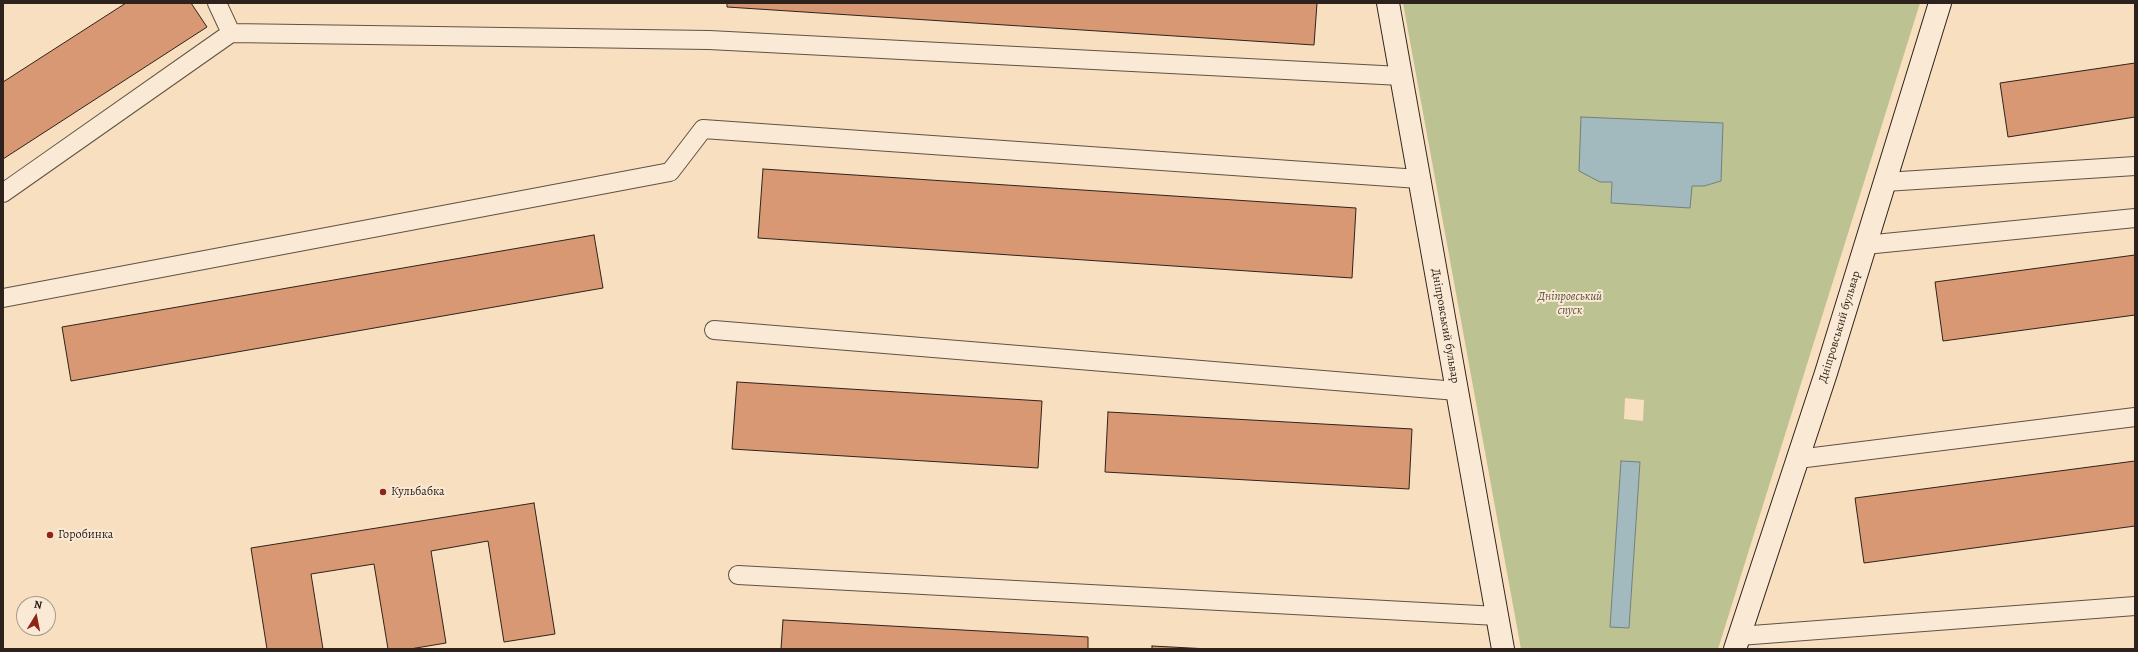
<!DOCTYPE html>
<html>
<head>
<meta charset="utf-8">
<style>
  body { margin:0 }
  #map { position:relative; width:2138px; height:652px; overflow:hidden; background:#f7dfbf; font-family:Alegreya,serif }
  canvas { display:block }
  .frame { position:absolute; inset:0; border:4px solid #2e231c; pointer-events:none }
  .north { position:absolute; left:16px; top:596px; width:40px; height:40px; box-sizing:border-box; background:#faead5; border:1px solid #a89a8b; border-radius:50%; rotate:10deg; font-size:11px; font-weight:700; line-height:16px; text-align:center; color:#2e231c }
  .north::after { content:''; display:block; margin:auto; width:14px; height:18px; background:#8f2418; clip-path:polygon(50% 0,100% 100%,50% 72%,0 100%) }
</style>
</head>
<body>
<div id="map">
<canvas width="2138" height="652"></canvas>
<div class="frame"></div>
<div class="north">N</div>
</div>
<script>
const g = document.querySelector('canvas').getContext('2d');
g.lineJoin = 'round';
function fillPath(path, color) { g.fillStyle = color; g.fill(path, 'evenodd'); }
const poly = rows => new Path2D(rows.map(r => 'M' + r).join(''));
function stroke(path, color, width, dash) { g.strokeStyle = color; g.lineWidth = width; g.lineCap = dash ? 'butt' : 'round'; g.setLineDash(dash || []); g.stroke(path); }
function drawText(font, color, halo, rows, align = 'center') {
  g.font = font + ' Alegreya,serif'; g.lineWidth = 4; g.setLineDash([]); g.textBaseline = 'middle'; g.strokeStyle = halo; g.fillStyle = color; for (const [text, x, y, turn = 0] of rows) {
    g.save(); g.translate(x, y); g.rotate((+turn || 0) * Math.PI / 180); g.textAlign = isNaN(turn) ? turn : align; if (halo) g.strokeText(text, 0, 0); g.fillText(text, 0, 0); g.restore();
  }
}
fillPath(poly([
  [1403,3,1920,3,1718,649,1521,649],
  [1721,181,1704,186,1692,186,1611,203,1612,182],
  [1625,398,1644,400,1643,421,1624,419],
  [1621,461,1640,463,1629,628,1610,626]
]), '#bdc292');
const water = poly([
  [1581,117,1723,123,1721,181,1704,186,1692,186,1690,208,1611,203,1612,182,1600,182,1579,171,1581,117],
  [1621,461,1640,462,1629,628,1610,627,1621,461]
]);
fillPath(water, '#a2babd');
stroke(water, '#747e7d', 1);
const building = poly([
  [126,3,191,3,207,27,3,159,3,82,126,3],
  [727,3,1317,3,1314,45,727,7,727,3],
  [2135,63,2135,117,2008,137,2000,83,2135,63],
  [763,169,1356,208,1352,278,758,238,763,169],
  [594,235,603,288,71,381,62,327,594,235],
  [2135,255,2135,315,1943,341,1935,282,2135,255],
  [737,382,1042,401,1038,468,732,449,737,382],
  [1108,412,1412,429,1409,489,1105,472,1108,412],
  [2135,461,2135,526,1864,563,1855,498,2135,461],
  [534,503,555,634,504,642,488,541,431,551,446,643,410,649,388,649,374,564,311,574,323,649,267,649,251,548,534,503],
  [783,620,1088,637,1088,649,781,649,783,620],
  [1152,646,1209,649,1152,649,1152,646]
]);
fillPath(building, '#d89874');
stroke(building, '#2e231c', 1);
const lane = poly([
  [217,3,231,33,709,40,1401,76],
  [1885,182,2135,166],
  [3,193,231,33],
  [1865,245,2135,218],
  [3,298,670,172,703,129,1419,179],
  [714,330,1457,391],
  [1798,459,2135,417],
  [738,575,1497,616],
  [1739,636,2135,606]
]);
const secondary = poly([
  [1388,3,1503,649],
  [1735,649,1826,373,1940,3]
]);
stroke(lane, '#605245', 20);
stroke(secondary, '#2e231c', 24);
stroke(lane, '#faead5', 18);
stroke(secondary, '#faead5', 22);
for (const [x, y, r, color] of [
  [383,492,4,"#8f2418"],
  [50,535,4,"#8f2418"]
]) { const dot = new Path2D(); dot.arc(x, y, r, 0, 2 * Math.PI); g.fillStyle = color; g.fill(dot); stroke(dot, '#faead5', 1.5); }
drawText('italic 12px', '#59533f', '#faead5', [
  ["Дніпровський",1570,297],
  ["спуск",1570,311]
]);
drawText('12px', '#2e231c', '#faead5', [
  ["Дніпровський бульвар",1445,326,80],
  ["Дніпровський бульвар",1840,327,-73]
]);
drawText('12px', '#2e231c', '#faead5', [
  ["Кульбабка",391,492],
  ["Горобинка",58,535]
], 'left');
</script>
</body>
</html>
